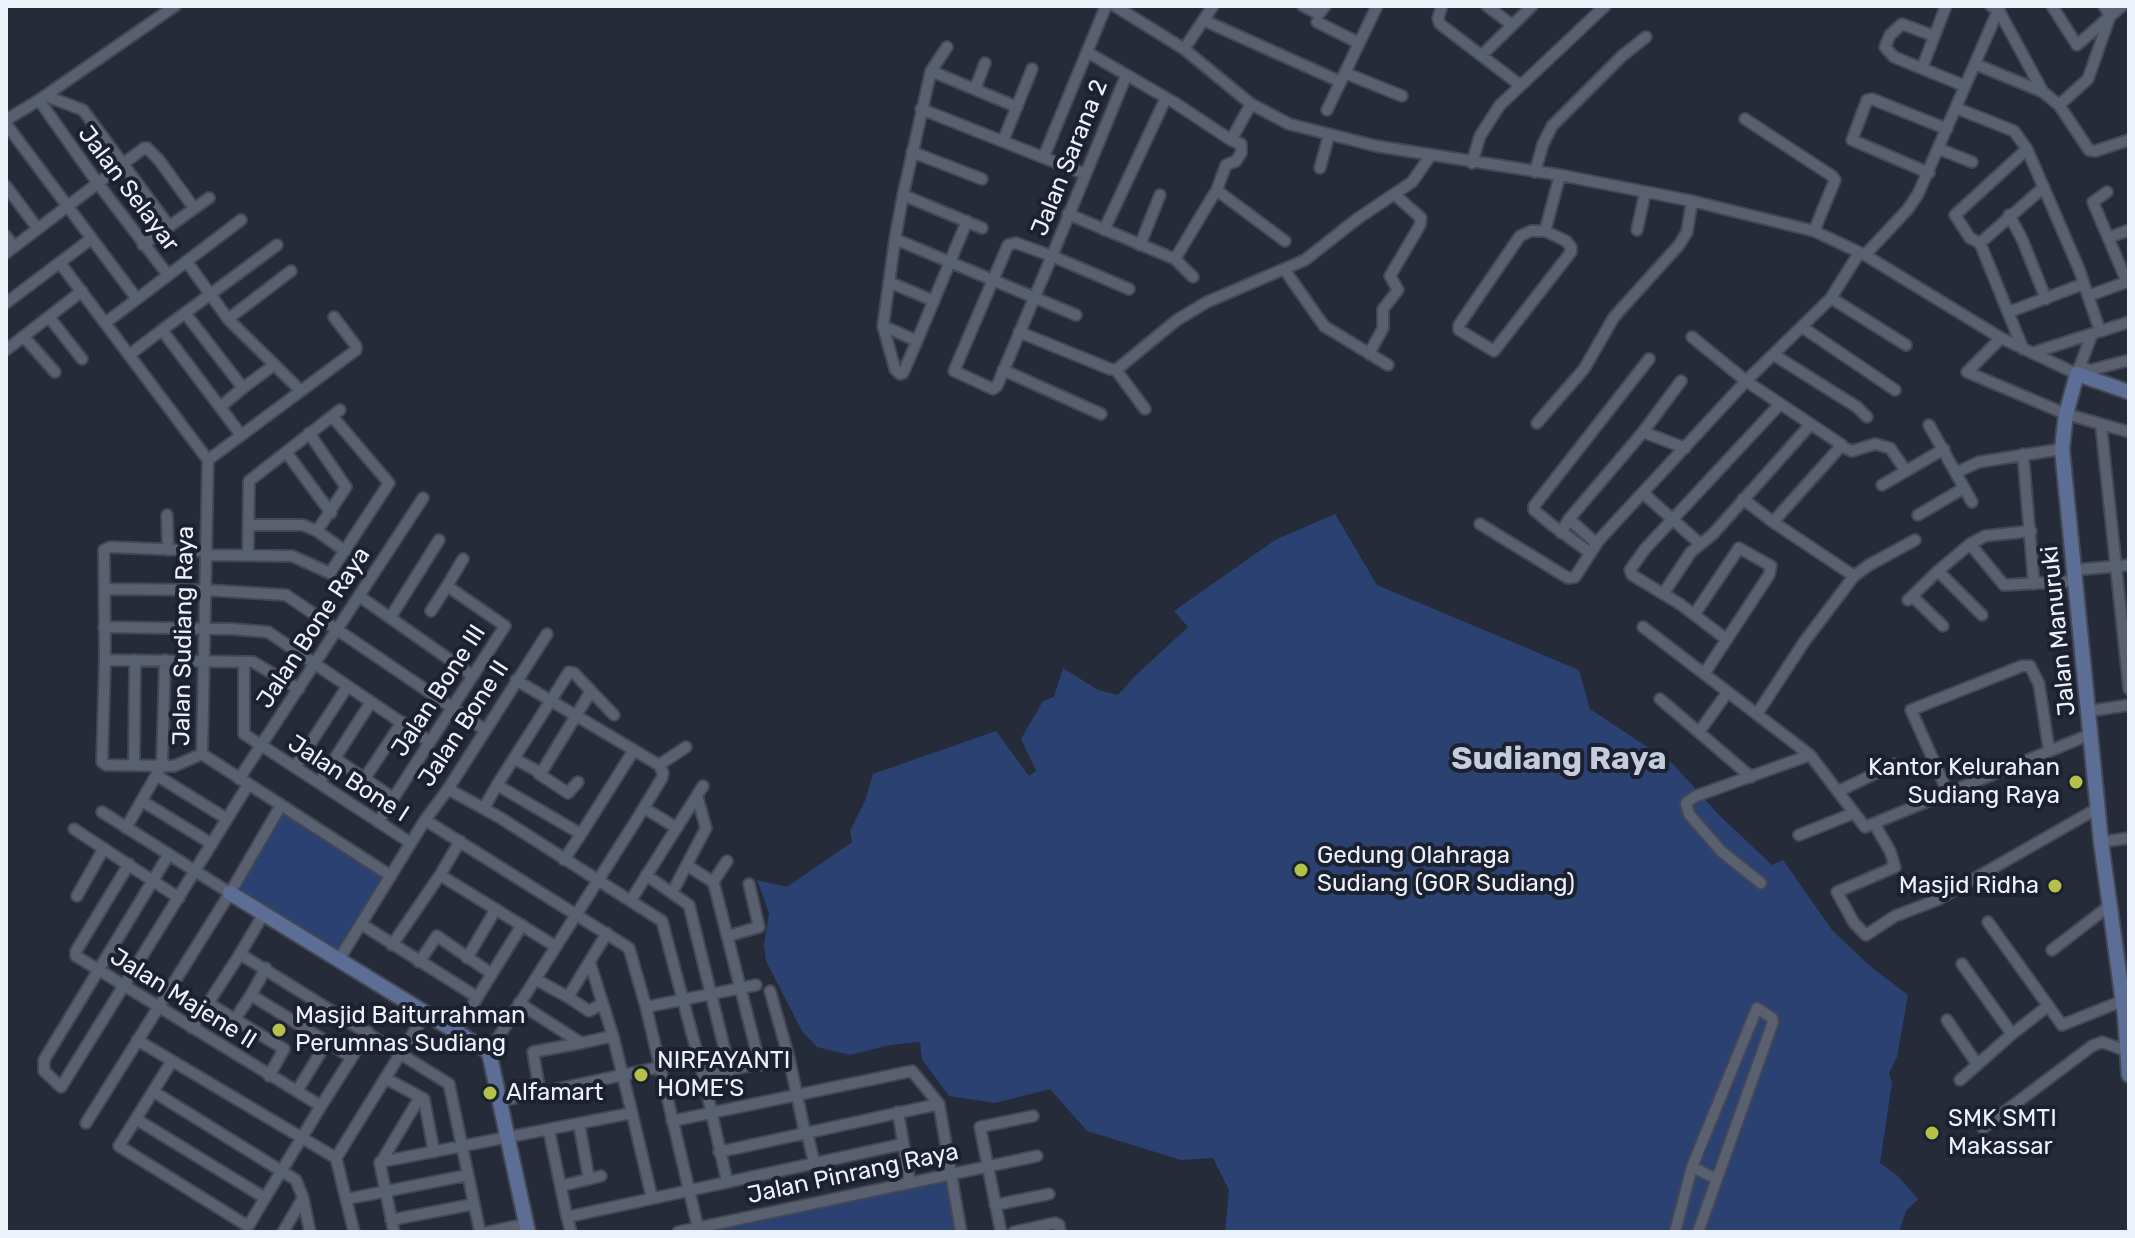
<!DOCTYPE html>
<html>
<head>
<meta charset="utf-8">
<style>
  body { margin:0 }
  #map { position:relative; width:2135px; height:1238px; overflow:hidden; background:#252b38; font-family:Rubik,sans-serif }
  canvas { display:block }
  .frame { position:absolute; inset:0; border:8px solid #edf1fa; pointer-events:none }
</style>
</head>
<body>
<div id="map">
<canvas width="2135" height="1238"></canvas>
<div class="frame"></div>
</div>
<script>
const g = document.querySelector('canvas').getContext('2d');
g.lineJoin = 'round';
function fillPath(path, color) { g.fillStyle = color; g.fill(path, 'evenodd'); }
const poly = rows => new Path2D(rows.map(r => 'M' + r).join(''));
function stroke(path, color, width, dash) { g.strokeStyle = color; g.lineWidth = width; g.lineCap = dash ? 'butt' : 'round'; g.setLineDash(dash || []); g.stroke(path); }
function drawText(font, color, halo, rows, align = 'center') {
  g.font = font + ' Rubik,sans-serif'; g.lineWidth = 8; g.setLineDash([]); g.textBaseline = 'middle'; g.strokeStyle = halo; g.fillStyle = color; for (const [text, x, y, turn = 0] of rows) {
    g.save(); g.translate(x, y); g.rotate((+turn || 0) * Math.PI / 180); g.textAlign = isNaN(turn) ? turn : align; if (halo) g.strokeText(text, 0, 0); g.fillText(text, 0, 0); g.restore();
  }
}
fillPath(poly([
  [1335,514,1377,585,1579,670,1590,709,1673,764,1719,815,1772,865,1783,860,1832,930,1870,966,1908,995,1897,1057,1889,1073,1892,1082,1880,1163,1898,1176,1918,1199,1906,1211,1899,1232,1225,1232,1229,1190,1213,1158,1181,1160,1087,1131,1050,1089,995,1103,949,1096,922,1059,920,1042,890,1045,850,1055,817,1047,802,1031,766,961,764,945,769,913,757,880,787,887,852,842,850,831,865,801,873,774,996,731,1029,776,1036,771,1021,739,1043,701,1054,697,1063,668,1098,690,1118,695,1135,676,1188,627,1174,611,1275,540],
  [280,807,391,876,338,961,230,893],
  [950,1173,961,1232,678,1232]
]), '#2b4172');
const street = poly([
  [1115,6,1184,49,1251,104,1289,124,1376,146,1560,175,1692,201,1814,231,1865,255,2001,338,2077,374,2092,334],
  [1303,6,1319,14,1325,6],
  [1442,6,1438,18,1440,24,1520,85],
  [1487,6,1512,25],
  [1991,6,1998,9,2043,92],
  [2052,6,2077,45,2122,6],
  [1203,20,1341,82],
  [1317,22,1359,43],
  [1934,36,1902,24,1890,35,1885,47,1894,57,1965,86],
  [947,47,931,71,903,195,895,239,883,326,895,369,900,374,903,373,917,341,967,221],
  [1184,49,1213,6],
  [1087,52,1175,103,1231,140,1251,104],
  [1483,54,1532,6],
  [1975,64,2043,92,2059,105,2089,150,2095,151,2129,140],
  [1922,68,1946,6],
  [931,71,1017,107],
  [1345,73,1402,96],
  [1126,76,1052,256,997,386,993,389,954,371,1008,245,1016,243,1052,256,1129,289],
  [975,89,985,63],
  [46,96,83,110,169,226],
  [39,100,99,185,168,275],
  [2059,105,2088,79,2110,16,2104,6],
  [1956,108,2014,131,2027,149,2079,269,2100,331],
  [921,109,1085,174],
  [1327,110,1377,6],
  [1745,119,1832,176,1835,180,1814,231],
  [6,120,39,100,175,6],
  [6,124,137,299,105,323,208,460,202,754],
  [1003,141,1032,69],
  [1939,149,1972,162],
  [912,152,982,179],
  [1044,156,1106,6],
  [1472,163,1480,136,1500,105,1605,6],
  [1320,168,1329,135],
  [1535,172,1543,144,1552,126,1622,56,1646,37],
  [1929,173,1852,140,1867,100,1872,99,1947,129],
  [6,186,38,229],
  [1216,192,1226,165,1236,161,1241,153,1241,144,1231,140],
  [2107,192,2093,202,2127,282],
  [903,195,982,228],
  [1068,214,1175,259,1193,277],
  [2009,215,2022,239,2046,299],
  [1104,230,1166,98],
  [1637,230,1645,193],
  [1531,231,1545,231,1566,241,1571,247,1571,252,1494,351,1459,330,1459,325,1520,236,1531,231],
  [1545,231,1560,175],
  [6,236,14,246],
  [2108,238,2129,230],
  [895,239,1076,315],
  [1980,243,2044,187],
  [143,245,209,198],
  [1140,245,1160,195],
  [6,253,144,148,147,148,159,160,194,208],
  [1865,255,1908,209,1918,194,2000,6],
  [1175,259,1214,194,1219,192,1285,241],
  [187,262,228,319,301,391],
  [60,263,105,323],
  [1284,269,1324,326,1388,365],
  [889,282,934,301],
  [2088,296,2129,281],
  [1831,298,1906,345],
  [137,299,241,220],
  [6,303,91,239],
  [2009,312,2083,284],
  [185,313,243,388,220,407],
  [49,317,82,359],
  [228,319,291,271],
  [883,326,917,341],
  [1802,327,1895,390],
  [162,330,277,245],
  [1019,332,1110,369,1116,370,1145,409],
  [24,337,55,372],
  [1692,337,1746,381,1842,445,1773,522,1854,576,1804,642,1757,714],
  [2001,338,1967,372,2066,414,2129,432],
  [2023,349,1980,243,1970,238,1955,215,2027,149],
  [6,350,82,291],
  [2032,353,2129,322],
  [1369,354,1383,328,1383,309,1398,290,1390,276,1420,225,1421,218,1394,194],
  [129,355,162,330,241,435],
  [1774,355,1857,407,1867,417],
  [2079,367,2091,370,2129,360],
  [1003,370,1101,414],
  [1116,370,1177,320,1207,302,1305,260,1357,219,1412,182,1431,155],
  [243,388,274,365],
  [1537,423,1584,369,1614,317,1679,245,1687,232,1692,201],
  [1929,425,1972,502],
  [2101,425,2129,689],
  [1643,432,1685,448],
  [309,433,346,487,317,531],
  [1845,448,1852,451,1875,444,1890,448,1906,471],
  [286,452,331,513],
  [2023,454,2034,584],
  [208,460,356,350,356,346,334,317],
  [1957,472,1979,462,2062,449],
  [1882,485,1944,449],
  [1643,493,1699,543],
  [1743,499,1773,522],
  [167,515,168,550],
  [1918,515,1964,488],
  [1569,519,1596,543],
  [1480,524,1568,578,1575,577,1599,540,1746,381,1831,298,1859,253],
  [249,525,303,525,317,531,345,551],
  [1561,533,1569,519,1643,432,1681,381],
  [1970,544,1985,536,2031,531],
  [1589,552,1552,525,1534,510,1534,506,1649,359],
  [248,554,249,481,340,410],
  [207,555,292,556,330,573,389,483,332,416],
  [2074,570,2129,565],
  [1854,576,1869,565,1915,540],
  [447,586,463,559],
  [105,589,206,590,286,595,485,730],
  [1663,594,1691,552,1713,534,1810,425],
  [359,596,473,676],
  [1912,596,1943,626],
  [1908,600,1938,571],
  [1694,615,1739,548,1771,566,1769,575,1704,674],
  [1982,615,1938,571,1970,544,2004,585,2076,581],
  [390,618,439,540],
  [104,627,232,629,268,632,430,742],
  [1643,627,1810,755,1865,827,2091,734],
  [1726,639,1680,604,1632,575,1630,570,1645,549,1780,404],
  [105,660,253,662,299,689],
  [244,662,244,734,411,843],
  [1660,699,1751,777],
  [2089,711,2129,705],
  [1699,732,1727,693],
  [202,754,174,766,106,765,102,762,105,660,104,550,110,547,207,551],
  [202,754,391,876],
  [336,759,393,798],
  [515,759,541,773,591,691,614,715],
  [134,765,135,660],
  [659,765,686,747],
  [295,767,347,687],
  [539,774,568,793,578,782],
  [156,775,227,819],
  [365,778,402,722],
  [239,779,423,498],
  [319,783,371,702],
  [497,785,569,672,574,673,591,691],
  [448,789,499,817,662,921,703,1075,727,1181],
  [1839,791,1895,764],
  [1948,793,1911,710,2022,666,2030,666,2039,684,2049,750],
  [142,801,212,844],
  [484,808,497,785,581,834,634,750],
  [644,808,677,828],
  [102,812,230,893],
  [425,820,629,948,646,1007,698,1228],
  [378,822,505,626,447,586,431,611],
  [1875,825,1890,851,1895,867,1837,892,1854,923,1866,935,1895,916,1937,900,2098,808],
  [126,828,162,765,165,660],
  [74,829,179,898],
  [1799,835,1854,813],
  [2101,842,2129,838],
  [169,854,44,1060,44,1071,61,1087,248,785],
  [564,860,581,834],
  [129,864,76,951,76,956,321,1106,368,1032],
  [688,866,713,882,715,888,760,1065],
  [440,875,460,841],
  [646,875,689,905,730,1071],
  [713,882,727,861],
  [1761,883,1721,851,1689,814,1686,803,1696,796,1810,755],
  [673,891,706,828,697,796],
  [77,896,104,848],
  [631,900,703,786],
  [263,915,240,954,449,1084,480,1232],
  [1988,922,2062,1025,2122,1001],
  [361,924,477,997],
  [728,936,759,927,749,884],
  [392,945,440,875,555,946],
  [2052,950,2109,906],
  [467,958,496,909],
  [338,961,425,820,448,789,547,634],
  [419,962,437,936,492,974],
  [590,963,613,1036],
  [1962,964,2012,1034],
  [535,979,568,997,607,933],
  [770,991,789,1058,805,1133],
  [251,995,266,968],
  [568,997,589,1011,602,1004],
  [208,1003,284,1049,269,1076],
  [519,1003,581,1043,613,1036,632,1113],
  [646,1007,756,985],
  [235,1019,251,995,327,1042],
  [1947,1020,1977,1064],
  [192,1028,240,954],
  [456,1032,522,925],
  [137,1040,336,1158],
  [489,1052,637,819,662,778,663,773,659,765,516,680],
  [172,1061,119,1146,246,1225,249,1225,265,1198],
  [703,1075,789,1058],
  [385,1078,424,1099,434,1152],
  [1960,1080,2012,1034,2048,1006],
  [297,1091,327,1042,351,1057],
  [154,1092,296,1180,303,1198,310,1232],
  [540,1093,533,1052,581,1043],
  [501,1101,660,1067],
  [898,1112,910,1183],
  [136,1119,265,1198,321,1106],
  [672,1121,912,1071,939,1104,961,1232],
  [86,1123,230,893,280,807],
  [579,1124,589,1179],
  [1983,1128,2092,1046,2102,1042,2127,1051],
  [549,1131,567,1217,903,1144],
  [807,1133,814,1162],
  [719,1152,939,1104],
  [336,1158,425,1014],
  [336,1158,354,1232],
  [380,1162,632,1113,652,1198],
  [1692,1167,1717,1179],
  [561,1186,601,1176],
  [347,1199,468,1175],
  [995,1205,1049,1194],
  [567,1217,571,1232],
  [391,1220,474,1204],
  [283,1232,303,1198],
  [394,1232,380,1164,420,1097],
  [488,1232,526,1224],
  [678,1232,1037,1156],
  [1001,1232,980,1127,1033,1116],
  [1014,1232,1055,1223,1059,1225,1060,1232],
  [1675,1232,1692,1167,1757,1008,1772,1018,1773,1022,1698,1232]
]);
const secondary = poly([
  [2129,392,2077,374,2066,414,2062,449,2101,842,2125,1017,2129,1075],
  [230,893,489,1052,528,1232]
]);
stroke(street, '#444854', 14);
stroke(secondary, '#444854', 18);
stroke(street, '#59606f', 10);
stroke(secondary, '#5c6e96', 14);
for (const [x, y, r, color] of [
  [2076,782,8,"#b5c249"],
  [1301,870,8,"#b5c249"],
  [2055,886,8,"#b5c249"],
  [279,1030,8,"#b5c249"],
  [641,1075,8,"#b5c249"],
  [490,1093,8,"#b5c249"],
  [1932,1133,8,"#b5c249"]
]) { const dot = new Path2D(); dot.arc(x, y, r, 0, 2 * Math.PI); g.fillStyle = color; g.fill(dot); stroke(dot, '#1b212e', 3); }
drawText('24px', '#edf1fa', '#1b212e', [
  ["Jalan Sarana 2",1070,158,-68],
  ["Jalan Selayar",128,189,53],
  ["Jalan Bone Raya",314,628,-57],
  ["Jalan Manuruki",2059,631,-96],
  ["Jalan Sudiang Raya",184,636,-89],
  ["Jalan Bone III",439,691,-57],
  ["Jalan Bone II",464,724,-57],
  ["Jalan Bone I",348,779,33],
  ["Jalan Majene II",183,999,32],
  ["Jalan Pinrang Raya",853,1174,-12]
]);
drawText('24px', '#edf1fa', '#1b212e', [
  ["Kantor Kelurahan",2060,768,"right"],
  ["Sudiang Raya",2060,796,"right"],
  ["Gedung Olahraga",1317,856],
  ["Sudiang (GOR Sudiang)",1317,884],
  ["Masjid Ridha",2039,886,"right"],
  ["Masjid Baiturrahman",295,1016],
  ["Perumnas Sudiang",295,1044],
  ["NIRFAYANTI",657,1061],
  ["HOME'S",657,1089],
  ["Alfamart",506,1093],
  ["SMK SMTI",1948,1119],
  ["Makassar",1948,1147]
], 'left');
drawText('bold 32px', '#c4ccde', '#1b212e', [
  ["Sudiang Raya",1559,760]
]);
</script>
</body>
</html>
